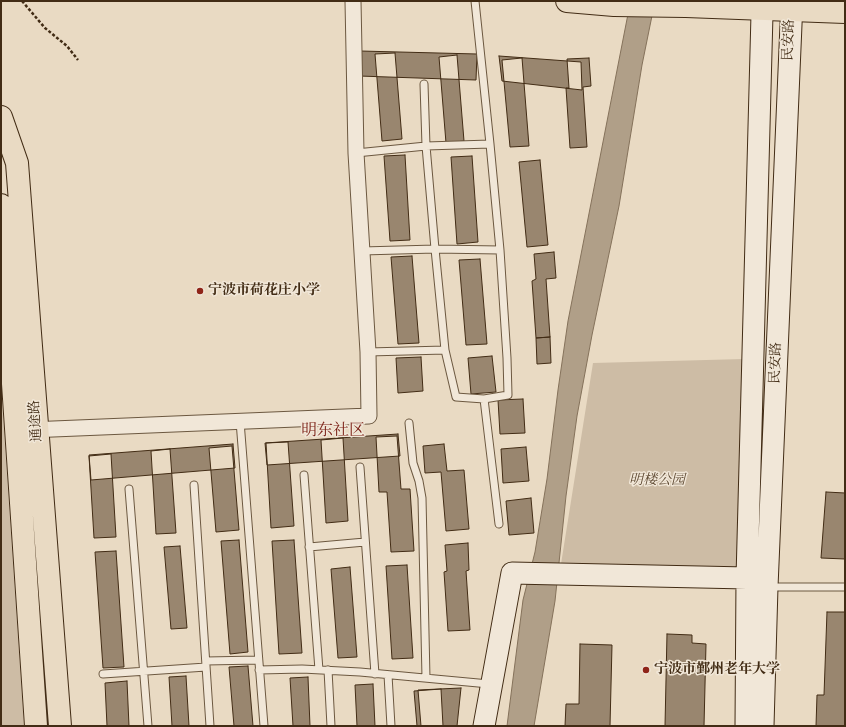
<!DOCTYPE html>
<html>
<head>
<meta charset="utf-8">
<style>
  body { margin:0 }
  #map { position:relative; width:846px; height:727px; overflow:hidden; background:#e9dac3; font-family:"IM FELL Great Primer",serif }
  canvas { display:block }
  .frame { position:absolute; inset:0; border:2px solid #422c15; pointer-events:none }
</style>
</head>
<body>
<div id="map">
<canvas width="846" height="727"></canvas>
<div class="frame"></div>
</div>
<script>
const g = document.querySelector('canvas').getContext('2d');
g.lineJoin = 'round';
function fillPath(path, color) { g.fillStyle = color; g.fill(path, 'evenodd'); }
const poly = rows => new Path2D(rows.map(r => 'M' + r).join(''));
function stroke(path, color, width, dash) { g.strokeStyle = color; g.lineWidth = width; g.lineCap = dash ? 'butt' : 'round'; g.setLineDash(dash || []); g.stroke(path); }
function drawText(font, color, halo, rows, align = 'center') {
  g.font = font + ' "IM FELL Great Primer","Noto Serif SC",serif'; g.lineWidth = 3; g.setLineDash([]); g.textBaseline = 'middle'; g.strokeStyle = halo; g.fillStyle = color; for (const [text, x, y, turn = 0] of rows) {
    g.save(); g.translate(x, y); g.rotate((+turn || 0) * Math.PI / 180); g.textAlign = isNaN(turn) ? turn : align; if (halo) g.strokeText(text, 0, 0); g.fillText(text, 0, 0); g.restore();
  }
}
fillPath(poly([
  [744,359,738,568,561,564,593,363],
  [1,387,24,726,1,726]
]), '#cdbca5');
const water = poly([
  [655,1,642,65,619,206,592,335,577,416,566,496,555,601,534,726,507,726,523,600,535,552,547,479,558,390,568,321,628,14,655,1]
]);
fillPath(water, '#b09f88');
stroke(water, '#84715a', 1);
const building = poly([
  [360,51,477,54,476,80,359,76,360,51],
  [395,53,402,139,382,141,375,54,395,53],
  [457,55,464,141,446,143,439,57,457,55],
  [499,56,581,62,582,90,502,81,499,56],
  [522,58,529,146,510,147,502,60,522,58],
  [589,58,591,86,583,87,587,147,570,148,566,88,569,88,567,59,589,58],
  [405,155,410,240,390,241,384,156,405,155],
  [472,156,478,242,457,244,451,157,472,156],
  [540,160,548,245,527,247,519,162,540,160],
  [554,252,556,278,546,279,550,337,536,338,532,281,536,279,534,254,554,252],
  [412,256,419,343,398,344,391,257,412,256],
  [480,259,487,344,466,345,459,260,480,259],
  [550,337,551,363,537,364,536,338,550,337],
  [492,356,496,392,471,394,468,358,492,356],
  [421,357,423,391,398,393,396,358,421,357],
  [523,399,525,433,500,434,498,400,523,399],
  [398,434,400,456,267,465,265,443,398,434],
  [397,436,401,489,410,489,414,551,391,552,387,492,379,492,376,437,397,436],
  [343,438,348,521,326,523,321,440,343,438],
  [288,442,294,526,271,528,266,443,288,442],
  [233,444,235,468,91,480,89,455,233,444],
  [444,444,447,471,464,470,469,529,446,531,441,472,425,473,423,446,444,444],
  [232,446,239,530,216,532,209,448,232,446],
  [526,447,529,481,503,483,501,449,526,447],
  [170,449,176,533,156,534,151,451,170,449],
  [111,454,116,537,94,538,89,456,111,454],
  [826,492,845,493,845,559,821,558,826,492],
  [531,498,534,533,509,535,506,501,531,498],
  [239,540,248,652,230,654,221,541,239,540],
  [294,540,302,653,279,654,272,541,294,540],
  [468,543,469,570,466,571,470,630,448,631,444,572,447,571,445,545,468,543],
  [180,546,187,628,171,629,164,547,180,546],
  [116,551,124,667,103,668,95,552,116,551],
  [407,565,413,658,392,659,386,566,407,565],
  [350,567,357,657,338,658,331,569,350,567],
  [827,612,845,612,845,726,816,726,817,695,824,695,827,612],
  [667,634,692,635,692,643,706,644,704,726,665,726,667,634],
  [580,644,612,645,610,726,565,726,566,704,579,704,580,644],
  [248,666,253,726,234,726,229,667,248,666],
  [186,676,189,726,172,726,169,677,186,676],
  [308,677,310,726,293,726,290,678,308,677],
  [127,681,129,726,107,726,105,683,127,681],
  [373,684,375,726,357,726,355,685,373,684],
  [461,688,457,726,421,726,418,690,461,688],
  [441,689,443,726,417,726,414,691,441,689]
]);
fillPath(building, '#99866f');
stroke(building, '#422c15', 1);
const lane = poly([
  [475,1,490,144,500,250,507,358,508,395,484,399,499,524],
  [424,84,426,146,435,249,445,350,456,397,484,399],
  [356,153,426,146,490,144],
  [362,251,435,249,500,250],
  [368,352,445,350],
  [240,421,264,726],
  [409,423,413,463,419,481,422,498,426,678],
  [360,467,375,674],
  [304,475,319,670],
  [194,485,210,726],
  [129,489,148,726],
  [309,547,365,542],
  [769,587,845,587],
  [206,661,258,660],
  [259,670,302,669,360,672,489,684],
  [328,670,331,726],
  [103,674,206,667],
  [388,675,391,726]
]);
const street = poly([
  [29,430,369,416,368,352,356,153,353,1]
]);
const secondary = poly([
  [484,726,512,573,747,578],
  [746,726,747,578,762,14,763,1],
  [763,726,767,587,792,1]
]);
const primary = poly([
  [567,1,614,5,686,6,845,12],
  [1,117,17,163,60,726],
  [1,205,36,726]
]);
stroke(lane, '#6c5840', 9);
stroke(street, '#6c5840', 17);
stroke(secondary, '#422c15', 23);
stroke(primary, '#422c15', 24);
stroke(poly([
  [22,1,45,28,67,46,78,60]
]), '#422c15', 2.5, [3, 2]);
stroke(lane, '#f1e7d8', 7);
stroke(street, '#f1e7d8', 15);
stroke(secondary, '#f1e7d8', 21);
stroke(primary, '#e9dac3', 22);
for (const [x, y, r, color] of [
  [200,291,4,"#8f2418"],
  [646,670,4,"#8f2418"]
]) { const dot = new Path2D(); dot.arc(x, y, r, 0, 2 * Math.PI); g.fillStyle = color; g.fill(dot); stroke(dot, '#f1e7d8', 1.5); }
drawText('14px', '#422c15', '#f1e7d8', [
  ["民安路",789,40,-88],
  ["民安路",776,363,-88],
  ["通途路",36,421,-94]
]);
drawText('bold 14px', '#422c15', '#f1e7d8', [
  ["宁波市荷花庄小学",208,291],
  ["宁波市鄞州老年大学",654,670]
], 'left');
drawText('italic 14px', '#5e4932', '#f1e7d8', [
  ["明楼公园",657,481]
]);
drawText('16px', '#7a1f14', '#f1e7d8', [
  ["明东社区",333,431]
]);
</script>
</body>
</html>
